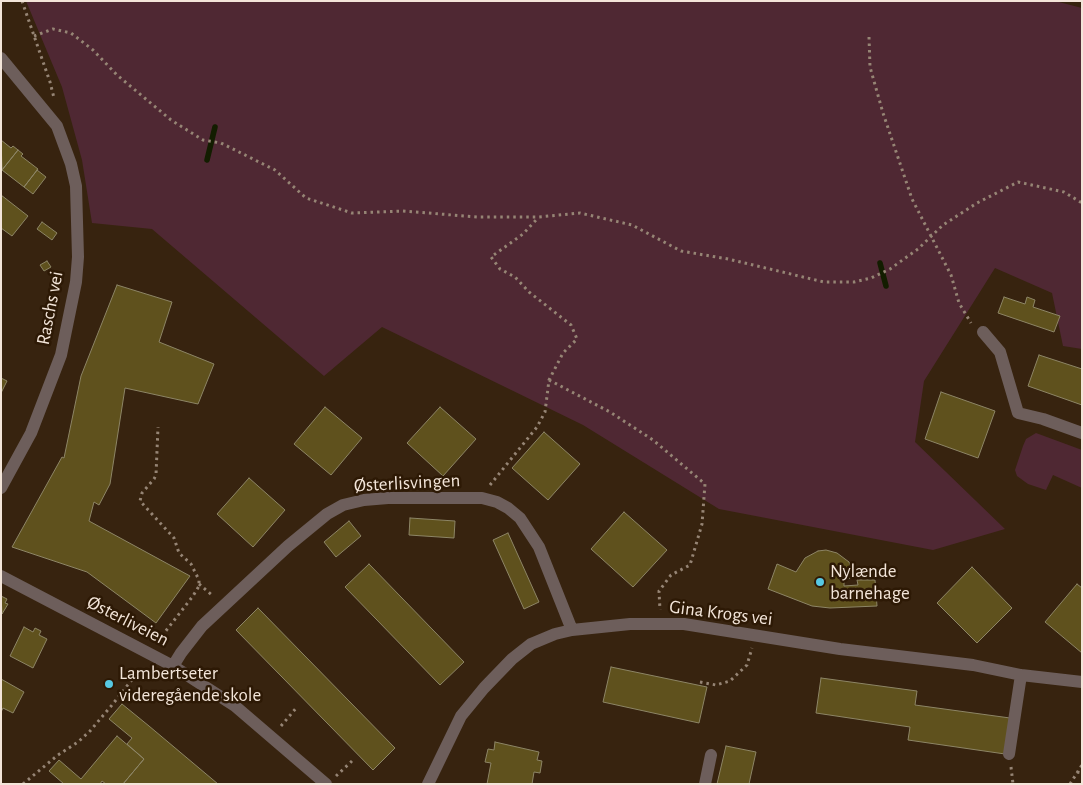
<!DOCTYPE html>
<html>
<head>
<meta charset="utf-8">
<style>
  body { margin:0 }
  #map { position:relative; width:1083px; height:785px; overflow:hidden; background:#37230f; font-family:"Alegreya Sans",sans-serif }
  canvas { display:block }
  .frame { position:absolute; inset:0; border:2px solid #f3e5d9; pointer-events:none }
</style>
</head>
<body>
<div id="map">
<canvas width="1083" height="785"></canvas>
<div class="frame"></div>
</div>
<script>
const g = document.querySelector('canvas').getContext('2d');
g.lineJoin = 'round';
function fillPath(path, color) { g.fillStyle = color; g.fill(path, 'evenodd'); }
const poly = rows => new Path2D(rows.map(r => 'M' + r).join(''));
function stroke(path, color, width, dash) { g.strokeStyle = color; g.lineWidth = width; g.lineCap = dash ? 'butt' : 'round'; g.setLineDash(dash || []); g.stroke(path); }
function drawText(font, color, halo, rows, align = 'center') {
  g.font = font + ' "Alegreya Sans",sans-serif'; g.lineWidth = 5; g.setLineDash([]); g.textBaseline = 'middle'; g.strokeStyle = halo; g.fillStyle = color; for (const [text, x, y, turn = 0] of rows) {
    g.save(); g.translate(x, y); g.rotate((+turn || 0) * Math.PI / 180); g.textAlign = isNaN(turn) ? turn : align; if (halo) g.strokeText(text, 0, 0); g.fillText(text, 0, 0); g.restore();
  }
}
fillPath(poly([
  [26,1,1055,1,1082,8,1082,349,1063,346,1052,293,995,268,924,381,915,442,1005,529,933,550,719,509,583,425,382,327,324,376,152,229,92,223,82,160,62,87],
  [1036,433,1082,450,1082,488,1053,475,1046,490,1028,484,1017,476,1015,470,1023,446,1026,439]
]), '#4f2833');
stroke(poly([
  [207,160,215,127],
  [880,263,886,286]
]), '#131d00', 5.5);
const building = poly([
  [1,140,11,148,13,146,18,150,2,170,1,140],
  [18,150,23,154,21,156,38,169,24,187,2,170,18,150],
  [37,170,46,177,33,194,24,187,37,170],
  [1,195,28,216,12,236,1,228,1,195],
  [42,222,57,233,52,240,37,229,42,222],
  [47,261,51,267,44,271,40,265,47,261],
  [117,285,172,302,159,342,214,364,198,404,125,388,110,484,99,505,94,502,89,521,190,576,156,623,87,572,12,547,62,457,64,458,81,376,117,285],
  [1004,297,1025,304,1027,297,1035,300,1033,307,1060,316,1054,332,998,313,1004,297],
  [1039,355,1082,369,1082,405,1028,386,1039,355],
  [1,378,7,381,1,393,1,378],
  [941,392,995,411,978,458,925,439,941,392],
  [325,407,362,438,331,475,294,444,325,407],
  [440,407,476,439,443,476,407,443,440,407],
  [544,432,580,464,548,500,512,468,544,432],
  [249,478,285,510,253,547,217,514,249,478],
  [624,512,667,550,633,587,591,549,624,512],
  [410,518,455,521,454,538,409,535,410,518],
  [349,521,361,536,336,557,324,542,349,521],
  [508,533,539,602,524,609,493,540,508,533],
  [818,551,826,550,837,553,849,562,855,578,844,579,844,586,858,585,857,580,875,580,877,606,830,608,812,606,768,589,777,564,796,572,805,558,818,551],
  [369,564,464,662,440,685,345,587,369,564],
  [972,567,1012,608,977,643,937,603,972,567],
  [1077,584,1082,588,1082,653,1045,622,1077,584],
  [1,596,7,599,5,603,8,604,2,614,1,596],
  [258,608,395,748,373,770,236,630,258,608],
  [24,627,33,632,35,628,41,631,39,635,47,639,33,668,10,656,24,627],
  [611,667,707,687,699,723,603,702,611,667],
  [821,678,917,691,915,705,1010,718,1005,754,908,740,910,727,816,713,821,678],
  [1,679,24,692,13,713,3,708,1,712,1,679],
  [122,704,149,726,218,784,123,784,144,759,127,744,132,738,109,719,122,704],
  [117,736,144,759,123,784,106,784,102,781,100,784,64,784,49,771,59,760,81,779,117,736],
  [495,742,539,752,537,760,542,761,540,773,534,772,532,784,487,784,491,763,485,762,488,749,494,750,495,742],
  [726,746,756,752,749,784,717,784,726,746]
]);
fillPath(building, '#5f511d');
stroke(building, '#8d8566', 1);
stroke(poly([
  [22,1,50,82,54,98],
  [34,36,53,29,71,33,93,50,117,75,171,120,203,140,221,143,275,170,306,198,352,213,403,211,477,217,539,217,580,213,632,225,681,251,728,259,824,282,854,282,871,278,890,269,918,249,943,225,977,203,1018,182,1064,192,1082,203],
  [869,37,870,67,883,113,912,199,951,275,959,303,971,323],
  [549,380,610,412,653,440,705,484,702,524,690,565,671,575,659,591,660,610],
  [490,485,537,427,545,412,549,380,563,353,577,339,571,325,529,292,515,277,500,269,491,257,523,234,538,218],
  [199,584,213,596],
  [158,641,193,596,199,586,199,580,191,564,179,553,174,538,140,501,142,493,154,479,156,475,158,427],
  [700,682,716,685,730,681,747,665,752,648],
  [281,726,297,707],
  [1011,767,1013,784],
  [1077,772,1082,773],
  [336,776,352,761],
  [23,784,58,755,78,742,90,731,112,705,142,667],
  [1070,784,1082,765]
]), '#968575', 3, [2.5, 4]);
stroke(poly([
  [1,58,57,126,71,164,76,186,78,257,76,282,61,355,31,433,1,488],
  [983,332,1000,352,1018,413,1043,419,1082,433],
  [1,576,173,666,235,706,326,784],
  [173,666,181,653,202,626,288,546,327,514,343,505,364,500,388,498,482,498,497,502,508,508,520,518,539,547,572,630],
  [1009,754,1021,675],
  [428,784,461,716,484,688,512,659,531,644,555,634,572,630,630,624,684,624,840,649,973,665,1021,675,1082,682],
  [705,784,711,755]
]), '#6d5e5b', 12);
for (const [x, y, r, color] of [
  [820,582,5,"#57c9e3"],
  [109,684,5,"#57c9e3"]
]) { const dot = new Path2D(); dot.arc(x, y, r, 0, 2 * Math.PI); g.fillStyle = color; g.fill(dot); stroke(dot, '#2d1905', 2); }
drawText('19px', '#f3e5d9', '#2d1905', [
  ["Raschs vei",50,308,-79],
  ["Østerlisvingen",407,483,-3],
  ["Gina Krogs vei",721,613,7],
  ["Østerliveien",128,621,27]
]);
drawText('19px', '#f3e5d9', '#2d1905', [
  ["Nylænde",830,571],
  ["barnehage",830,593],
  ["Lambertseter",119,673],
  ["videregående skole",119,695]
], 'left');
</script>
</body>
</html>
